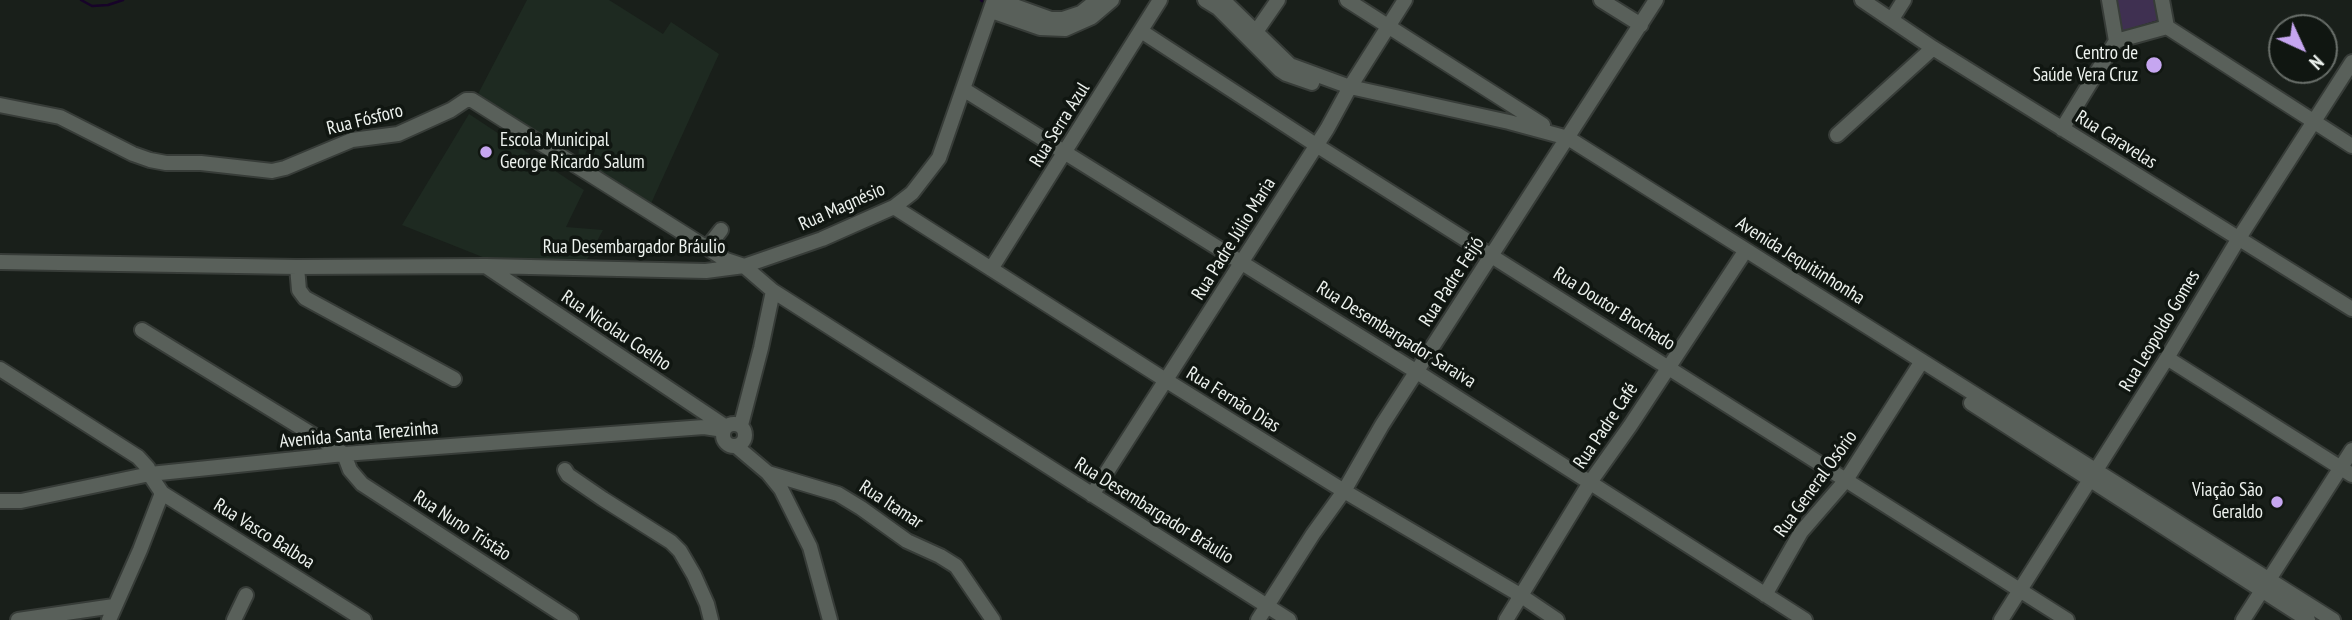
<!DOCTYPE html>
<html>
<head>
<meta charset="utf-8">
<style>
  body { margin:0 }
  #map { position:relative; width:2352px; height:620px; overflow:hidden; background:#191f1a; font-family:"PT Sans Narrow",sans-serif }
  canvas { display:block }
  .north { position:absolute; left:2268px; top:14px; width:70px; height:70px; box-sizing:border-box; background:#101611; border:2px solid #686e69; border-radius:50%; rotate:135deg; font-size:19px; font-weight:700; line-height:28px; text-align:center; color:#edf2ee }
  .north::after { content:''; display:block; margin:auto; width:24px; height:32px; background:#c6a6f0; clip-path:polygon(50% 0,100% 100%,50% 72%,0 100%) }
</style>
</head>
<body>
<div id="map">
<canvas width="2352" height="620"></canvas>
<div class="north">N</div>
</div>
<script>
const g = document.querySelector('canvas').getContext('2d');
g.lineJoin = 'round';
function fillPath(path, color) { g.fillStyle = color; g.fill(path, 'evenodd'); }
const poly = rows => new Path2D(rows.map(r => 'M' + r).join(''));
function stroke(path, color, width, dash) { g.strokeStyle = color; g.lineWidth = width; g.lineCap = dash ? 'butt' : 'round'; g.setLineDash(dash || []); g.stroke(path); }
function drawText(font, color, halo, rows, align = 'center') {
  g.font = font + ' "PT Sans Narrow",sans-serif'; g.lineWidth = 7; g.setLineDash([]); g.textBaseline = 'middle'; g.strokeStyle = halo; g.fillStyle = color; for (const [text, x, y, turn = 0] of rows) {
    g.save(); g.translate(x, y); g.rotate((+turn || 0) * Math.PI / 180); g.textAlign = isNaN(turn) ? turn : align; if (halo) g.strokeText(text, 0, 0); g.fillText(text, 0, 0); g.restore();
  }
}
fillPath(poly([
  [527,0,609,0,663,34,671,22,719,54,649,208,612,184,609,176,578,160,579,147,565,140,552,145,478,94],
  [469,114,584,190,566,227,603,230,584,265,485,258,402,225]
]), '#1e2a21');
fillPath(poly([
  [2116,0,2154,0,2158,20,2122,31]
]), '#3f3051');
stroke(poly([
  [81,0,92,6,108,5,123,0],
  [981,0,982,1]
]), '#170329', 2.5);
const minor = poly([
  [998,0,1051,19,1063,19,1081,13,1097,0],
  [1205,0,1218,8,1280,70,1286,74,1312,83],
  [1223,0,1290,65,1350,87,1509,122,1568,138,2333,620],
  [1347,0,1543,125],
  [1601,0,1641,25],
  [1862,0,1933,48,2352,309],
  [2109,0,2116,41,2167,27,2162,0],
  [991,11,1040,28,1065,29,1092,17,1112,0],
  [1892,19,1904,0],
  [2167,27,2352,146],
  [1141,31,1316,145,2067,620],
  [1251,39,1278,0],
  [963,89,1417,372,1805,620],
  [0,105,60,117,133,154,150,160,166,163,201,163,272,171,285,168,352,140,398,134,451,110,466,100,472,100,726,260,744,266,773,291,1289,620],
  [2062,129,2116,41],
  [1837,135,1933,48],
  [894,207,1167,381,1344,491,1520,595,1557,620],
  [707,248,721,230],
  [0,262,297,267,486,266,706,271,744,266,822,239,894,207,912,193,939,158,994,0],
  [297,267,299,290,305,298,454,379],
  [487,267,726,427],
  [991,269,1160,0],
  [142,330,344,454],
  [2167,358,2352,475],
  [0,369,138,457,148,468,152,478,162,493,364,620],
  [1971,403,2308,620],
  '723 435a11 11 0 1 1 22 0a11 11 0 1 1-22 0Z',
  [741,425,761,348,773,291],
  [736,446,768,473,838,494,861,508,907,541,940,556,956,566,993,620],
  [344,454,350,470,362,484,571,620],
  [565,470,568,475,603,499,671,542,680,551,694,575,707,604,711,620],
  [768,473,781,489,810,547,830,620],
  [1092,495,1327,129,1350,87,1405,0],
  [0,501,21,501,150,474,344,454,704,427,724,430],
  [1765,595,1801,532,1846,480,1922,361],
  [18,620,114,606],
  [109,620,140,550,162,493],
  [234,620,246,595],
  [1258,620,1313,534,1344,491,1382,425,1656,0],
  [1506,620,1591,481,1630,426,1742,256],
  [2001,620,2167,358,2239,238,2352,62],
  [2243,620,2352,450]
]);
stroke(minor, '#373c38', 18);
stroke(minor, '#59605a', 14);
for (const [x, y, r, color] of [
  [2154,65,9,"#c6a6f0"],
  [486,152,7,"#c6a6f0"],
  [2277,502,7,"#c6a6f0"]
]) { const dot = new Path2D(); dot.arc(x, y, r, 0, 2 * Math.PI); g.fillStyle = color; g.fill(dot); stroke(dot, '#101611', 2.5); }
drawText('19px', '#edf2ee', '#101611', [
  ["Centro de",2138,54],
  ["Saúde Vera Cruz",2138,76],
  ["Escola Municipal",500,141,"left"],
  ["George Ricardo Salum",500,163,"left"],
  ["Viação São",2263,491],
  ["Geraldo",2263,513]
], 'right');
drawText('19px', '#edf2ee', '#101611', [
  ["Rua Fósforo",365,120,-14],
  ["Rua Serra Azul",1060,125,-58],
  ["Rua Caravelas",2116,140,32],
  ["Rua Magnésio",842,207,-24],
  ["Rua Padre Júlio Maria",1234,239,-58],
  ["Rua Desembargador Bráulio",634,248],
  ["Avenida Jequitinhonha",1800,261,32],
  ["Rua Padre Feijó",1452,282,-57],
  ["Rua Doutor Brochado",1614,309,32],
  ["Rua Nicolau Coelho",616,331,34],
  ["Rua Leopoldo Gomes",2160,331,-59],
  ["Rua Desembargador Saraiva",1396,335,32],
  ["Rua Fernão Dias",1233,400,32],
  ["Rua Padre Café",1606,426,-56],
  ["Avenida Santa Terezinha",359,435,-5],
  ["Rua General Osório",1816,484,-54],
  ["Rua Itamar",891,505,33],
  ["Rua Desembargador Bráulio",1154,511,32],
  ["Rua Nuno Tristão",462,526,33],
  ["Rua Vasco Balboa",264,534,32]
]);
</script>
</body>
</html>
